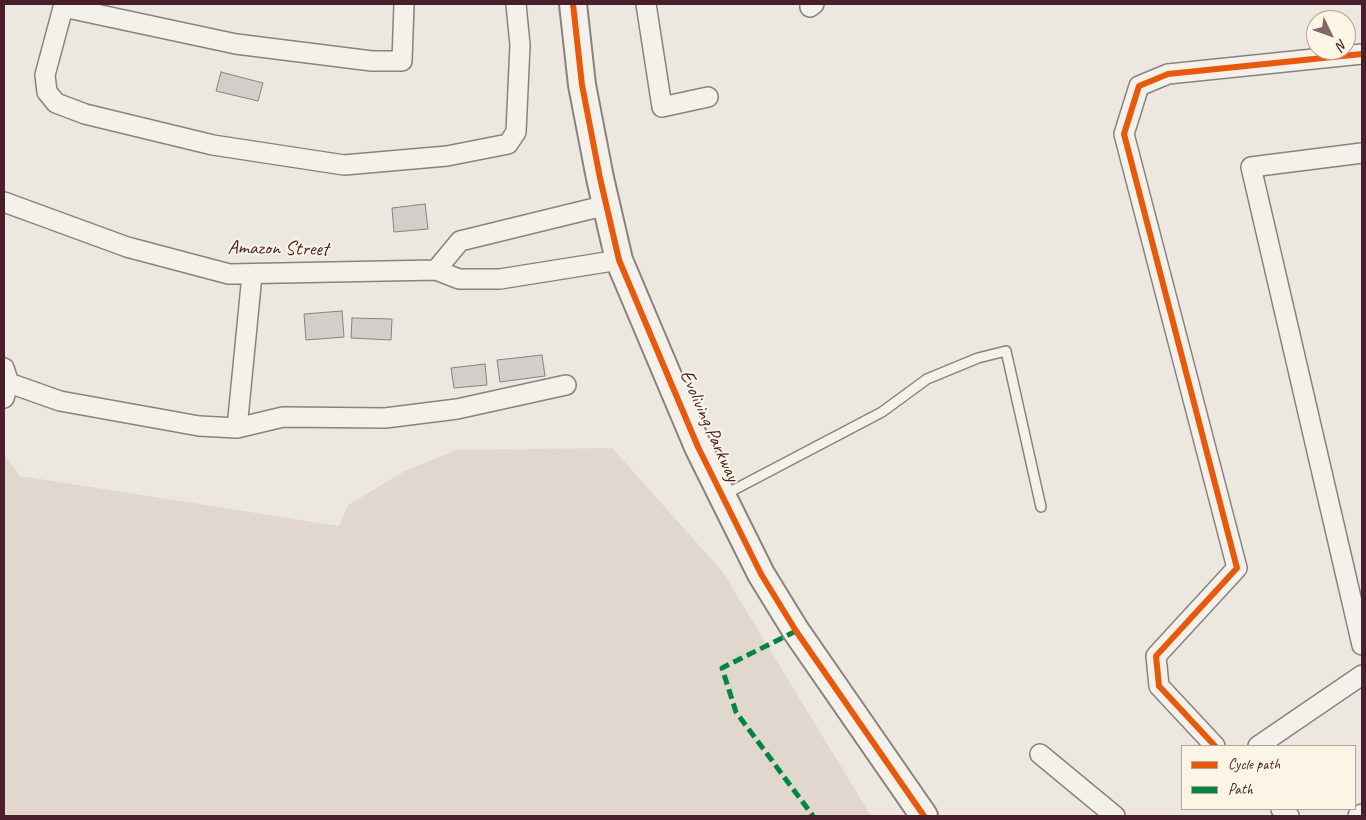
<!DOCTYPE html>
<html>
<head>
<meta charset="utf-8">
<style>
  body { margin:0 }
  #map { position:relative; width:1366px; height:820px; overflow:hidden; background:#ece7df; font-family:Caveat,sans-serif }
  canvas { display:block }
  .frame { position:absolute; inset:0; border:5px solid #4a1f2b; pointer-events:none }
  .legend { position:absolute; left:1181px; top:745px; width:175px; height:65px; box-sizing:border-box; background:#fcf5e5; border:1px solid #b59f9b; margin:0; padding:6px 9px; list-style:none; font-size:15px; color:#4a1f2b }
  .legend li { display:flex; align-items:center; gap:10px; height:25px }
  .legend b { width:25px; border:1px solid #b59f9b }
  .north { position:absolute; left:1306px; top:10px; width:50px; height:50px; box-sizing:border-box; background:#fcf5e5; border:1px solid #b59f9b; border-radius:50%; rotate:132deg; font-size:14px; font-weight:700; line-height:20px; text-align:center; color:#4a1f2b }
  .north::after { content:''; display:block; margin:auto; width:18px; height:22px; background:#83656a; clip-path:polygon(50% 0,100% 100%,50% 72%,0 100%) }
</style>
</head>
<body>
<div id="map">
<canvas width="1366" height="820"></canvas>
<div class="frame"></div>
<ul class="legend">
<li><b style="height:6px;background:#e8590c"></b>Cycle path</li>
<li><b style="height:6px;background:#00873e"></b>Path</li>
</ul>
<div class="north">N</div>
</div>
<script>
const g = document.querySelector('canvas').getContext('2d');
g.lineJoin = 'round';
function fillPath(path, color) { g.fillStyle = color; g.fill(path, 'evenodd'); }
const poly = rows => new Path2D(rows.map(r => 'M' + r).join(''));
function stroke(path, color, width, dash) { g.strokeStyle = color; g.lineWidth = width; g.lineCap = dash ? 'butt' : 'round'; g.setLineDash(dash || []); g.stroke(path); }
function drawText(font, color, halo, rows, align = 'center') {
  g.font = font + ' Caveat,sans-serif'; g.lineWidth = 4; g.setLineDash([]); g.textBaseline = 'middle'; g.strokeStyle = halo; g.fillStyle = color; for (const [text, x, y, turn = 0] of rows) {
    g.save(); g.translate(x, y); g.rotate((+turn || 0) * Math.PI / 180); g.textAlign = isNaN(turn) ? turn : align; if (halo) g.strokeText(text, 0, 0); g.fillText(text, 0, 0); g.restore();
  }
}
fillPath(poly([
  [612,448,722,571,871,816,4,816,4,454,20,476,339,526,348,505,403,472,456,450]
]), '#e1d7ce');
const building = poly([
  [221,72,263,83,258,101,216,91,221,72],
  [425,204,428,229,394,232,392,208,425,204],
  [342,311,344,337,306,340,304,314,342,311],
  [352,318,392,319,391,340,351,338,352,318],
  [542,355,545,376,500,382,497,360,542,355],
  [485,364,487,385,454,388,451,368,485,364]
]);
fillPath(building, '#d3cec9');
stroke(building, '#8b817f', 1);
const lane = poly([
  [724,495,882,412,927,379,978,358,1006,351,1041,507]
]);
const street = poly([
  [64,4,45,75,47,92,56,103,85,114,213,145,344,165,447,156,508,144,516,132,520,45,516,4],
  [646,4,662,107,708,97],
  [63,7,236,44,372,61,402,61,404,4],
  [810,7,814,4],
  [1362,153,1251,167,1362,645],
  [4,202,127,247,229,274,436,270,459,279,500,279,619,260],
  [436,270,460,241,607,205],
  [4,368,9,383,4,398],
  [9,383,60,401,199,426,237,428,283,417,385,418,457,409,566,385],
  [237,428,252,275],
  [1215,746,1159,686,1156,656,1237,568,1124,134,1139,86,1168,74,1362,54],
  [1258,746,1362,675],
  [1040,754,1115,816],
  [1281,809,1289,816],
  [1358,816,1362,814]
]);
const secondary = poly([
  [573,4,582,85,600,178,619,260,698,447,761,574,796,631,924,816]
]);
stroke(lane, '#8b817f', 12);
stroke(street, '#8b817f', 22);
stroke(secondary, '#8b817f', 30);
stroke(lane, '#f4f0ea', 9);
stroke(street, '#f4f0ea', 19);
stroke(secondary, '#f4f0ea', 26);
stroke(poly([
  [796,631,722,668,736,712,813,816]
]), '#00873e', 5, [10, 5]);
stroke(poly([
  [573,4,582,85,600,178,619,260,698,447,761,574,796,631,924,816],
  [1215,746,1159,686,1156,656,1237,568,1124,134,1139,86,1168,74,1362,54]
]), '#e8590c', 6);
drawText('20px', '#4a1f2b', '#fcf5e5', [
  ["Amazon Street",278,249,1],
  ["Evoliving Parkway",709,426,66]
]);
</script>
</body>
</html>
